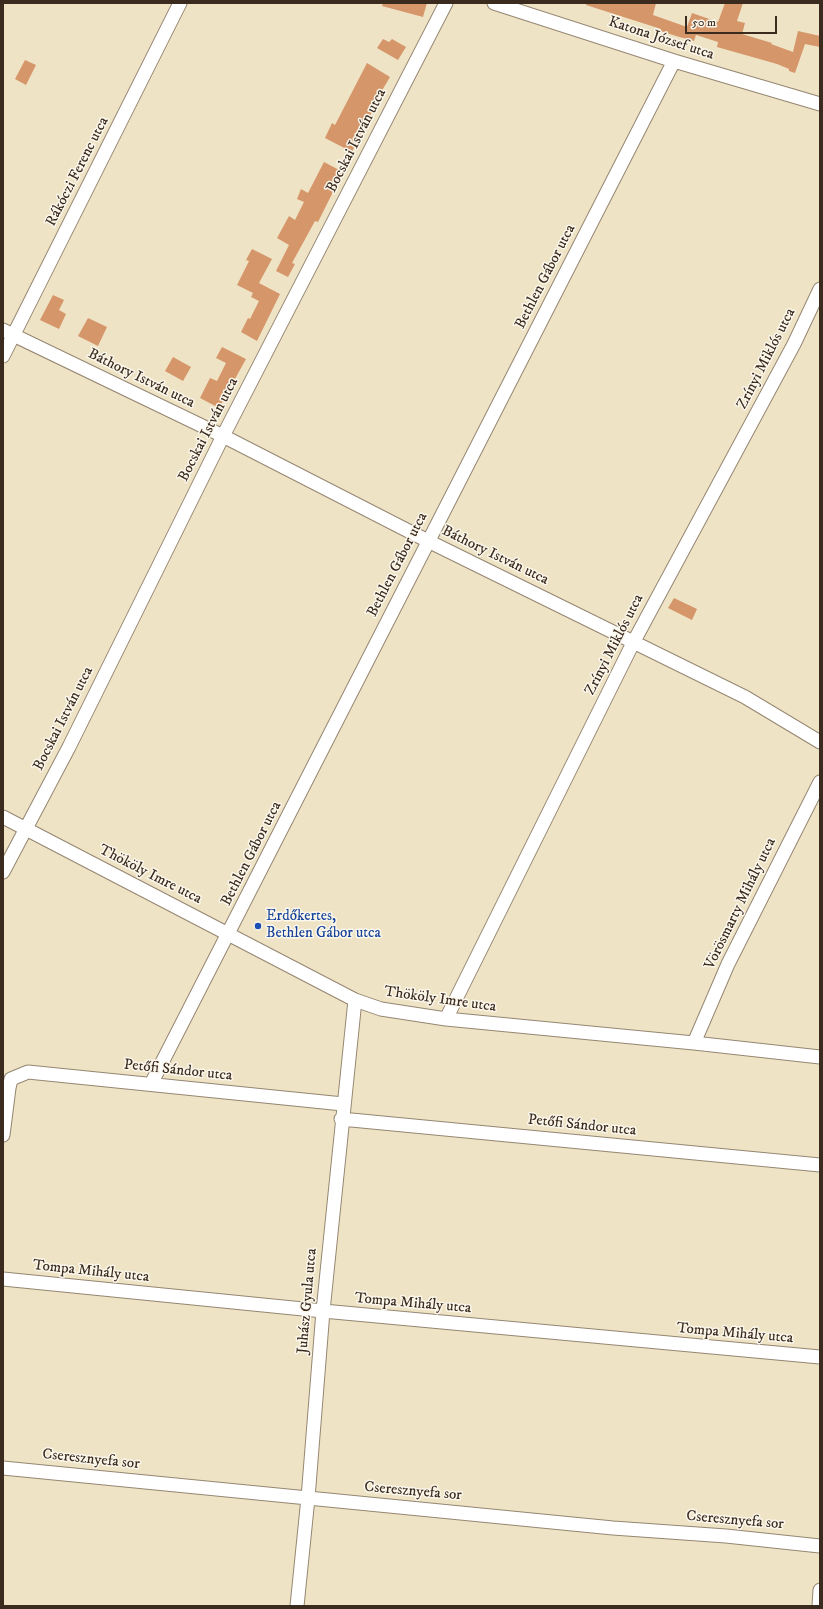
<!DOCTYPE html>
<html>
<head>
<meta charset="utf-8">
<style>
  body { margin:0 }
  #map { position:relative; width:823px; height:1609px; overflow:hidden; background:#efe3c5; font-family:"IM FELL DW Pica",serif }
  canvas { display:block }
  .frame { position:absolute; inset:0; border:4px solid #3b2a1e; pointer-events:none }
  .scale { position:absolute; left:685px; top:16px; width:92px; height:18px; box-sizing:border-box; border:2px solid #3b2a1e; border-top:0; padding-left:5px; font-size:12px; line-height:14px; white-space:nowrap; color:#3b2a1e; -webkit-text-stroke:3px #fbf7ec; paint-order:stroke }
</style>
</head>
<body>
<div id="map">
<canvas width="823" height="1609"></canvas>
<div class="frame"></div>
<div class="scale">50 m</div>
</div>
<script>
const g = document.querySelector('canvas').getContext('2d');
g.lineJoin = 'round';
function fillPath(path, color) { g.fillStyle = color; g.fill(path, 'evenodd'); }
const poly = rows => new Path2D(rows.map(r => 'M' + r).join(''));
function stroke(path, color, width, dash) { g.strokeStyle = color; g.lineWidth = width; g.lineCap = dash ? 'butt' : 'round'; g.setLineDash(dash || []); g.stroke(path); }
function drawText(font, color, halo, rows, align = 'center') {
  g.font = font + ' "IM FELL DW Pica",serif'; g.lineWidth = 3; g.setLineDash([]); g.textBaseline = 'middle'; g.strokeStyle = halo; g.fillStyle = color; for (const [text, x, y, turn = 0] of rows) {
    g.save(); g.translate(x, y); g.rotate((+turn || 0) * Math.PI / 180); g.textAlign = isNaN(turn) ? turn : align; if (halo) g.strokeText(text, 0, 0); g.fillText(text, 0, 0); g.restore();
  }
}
fillPath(poly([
  [383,3,427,3,423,17,382,6],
  [586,3,656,3,653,15,687,27,692,13,718,22,725,3,743,3,737,21,745,23,742,34,772,43,771,44,793,52,798,31,820,36,820,47,805,44,795,73,789,71,789,69,777,64,717,47,718,42,696,35,694,41,676,36,661,31,661,29,586,5],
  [383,39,389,42,392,39,406,47,398,60,377,48],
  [25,60,36,65,26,85,15,79],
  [367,63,390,77,371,109,373,110,352,152,325,138,332,123,335,125],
  [324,162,343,172,318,222,315,221,292,263,295,264,288,277,276,271,289,245,277,238,289,216,295,220,304,202,297,199,301,189,308,193],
  [252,249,272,259,259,283,280,294,257,341,241,332,248,318,250,319,259,301,251,297,253,293,237,285,249,261,246,260],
  [53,295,64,300,59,310,66,314,59,329,40,320],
  [88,318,107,327,98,346,78,336],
  [222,347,246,359,219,408,200,398,210,378,217,381,226,363,216,358],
  [173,357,191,367,183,381,165,371],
  [674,598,697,609,692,620,668,608]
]), '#d5966a');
const street = poly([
  [494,3,674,61,820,104],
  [3,330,223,436,428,541,745,697,820,742],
  [3,356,180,3],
  [3,817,355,1000,381,1009,446,1019,694,1043,820,1057],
  [3,872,69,747,223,436,446,3],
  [446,1019,633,643,794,344,820,289],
  [694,1043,728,964,820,782],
  [151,1084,674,61],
  [341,1119,820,1165],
  [3,1135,9,1088,11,1079,28,1072,343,1104],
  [3,1279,323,1311,820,1357],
  [3,1468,613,1528,726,1536,820,1546],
  [297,1606,308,1498,323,1311,355,1000],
  [819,1606,820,1590]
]);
stroke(street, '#958672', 15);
stroke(street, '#fff', 13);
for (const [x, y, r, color] of [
  [258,926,4,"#1a4fb4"]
]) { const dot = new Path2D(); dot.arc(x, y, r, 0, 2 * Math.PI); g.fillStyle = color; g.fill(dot); stroke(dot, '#fbf7ec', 1.5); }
drawText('15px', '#3b2a1e', '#fbf7ec', [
  ["Katona József utca",661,39,18],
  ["Bocskai István utca",357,141,-63],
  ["Rákóczi Ferenc utca",78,172,-63],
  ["Bethlen Gábor utca",546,277,-63],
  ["Zrínyi Miklós utca",767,359,-63],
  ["Báthory István utca",141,379,26],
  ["Bocskai István utca",209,430,-63],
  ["Báthory István utca",495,556,26],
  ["Bethlen Gábor utca",398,565,-63],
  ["Zrínyi Miklós utca",615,645,-63],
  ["Bocskai István utca",64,719,-63],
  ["Bethlen Gábor utca",252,854,-63],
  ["Thököly Imre utca",150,875,27],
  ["Vörösmarty Mihály utca",741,904,-64],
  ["Thököly Imre utca",440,1000,8],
  ["Petőfi Sándor utca",178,1071,6],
  ["Petőfi Sándor utca",582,1126,6],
  ["Tompa Mihály utca",91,1272,6],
  ["Juhász Gyula utca",308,1301,-85],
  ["Tompa Mihály utca",413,1304,5],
  ["Tompa Mihály utca",735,1334,5],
  ["Cseresznyefa sor",91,1460,6],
  ["Cseresznyefa sor",413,1492,5],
  ["Cseresznyefa sor",735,1521,5]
]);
drawText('15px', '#164399', '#fbf7ec', [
  ["Erdőkertes,",266,917],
  ["Bethlen Gábor utca",266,934]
], 'left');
</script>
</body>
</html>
